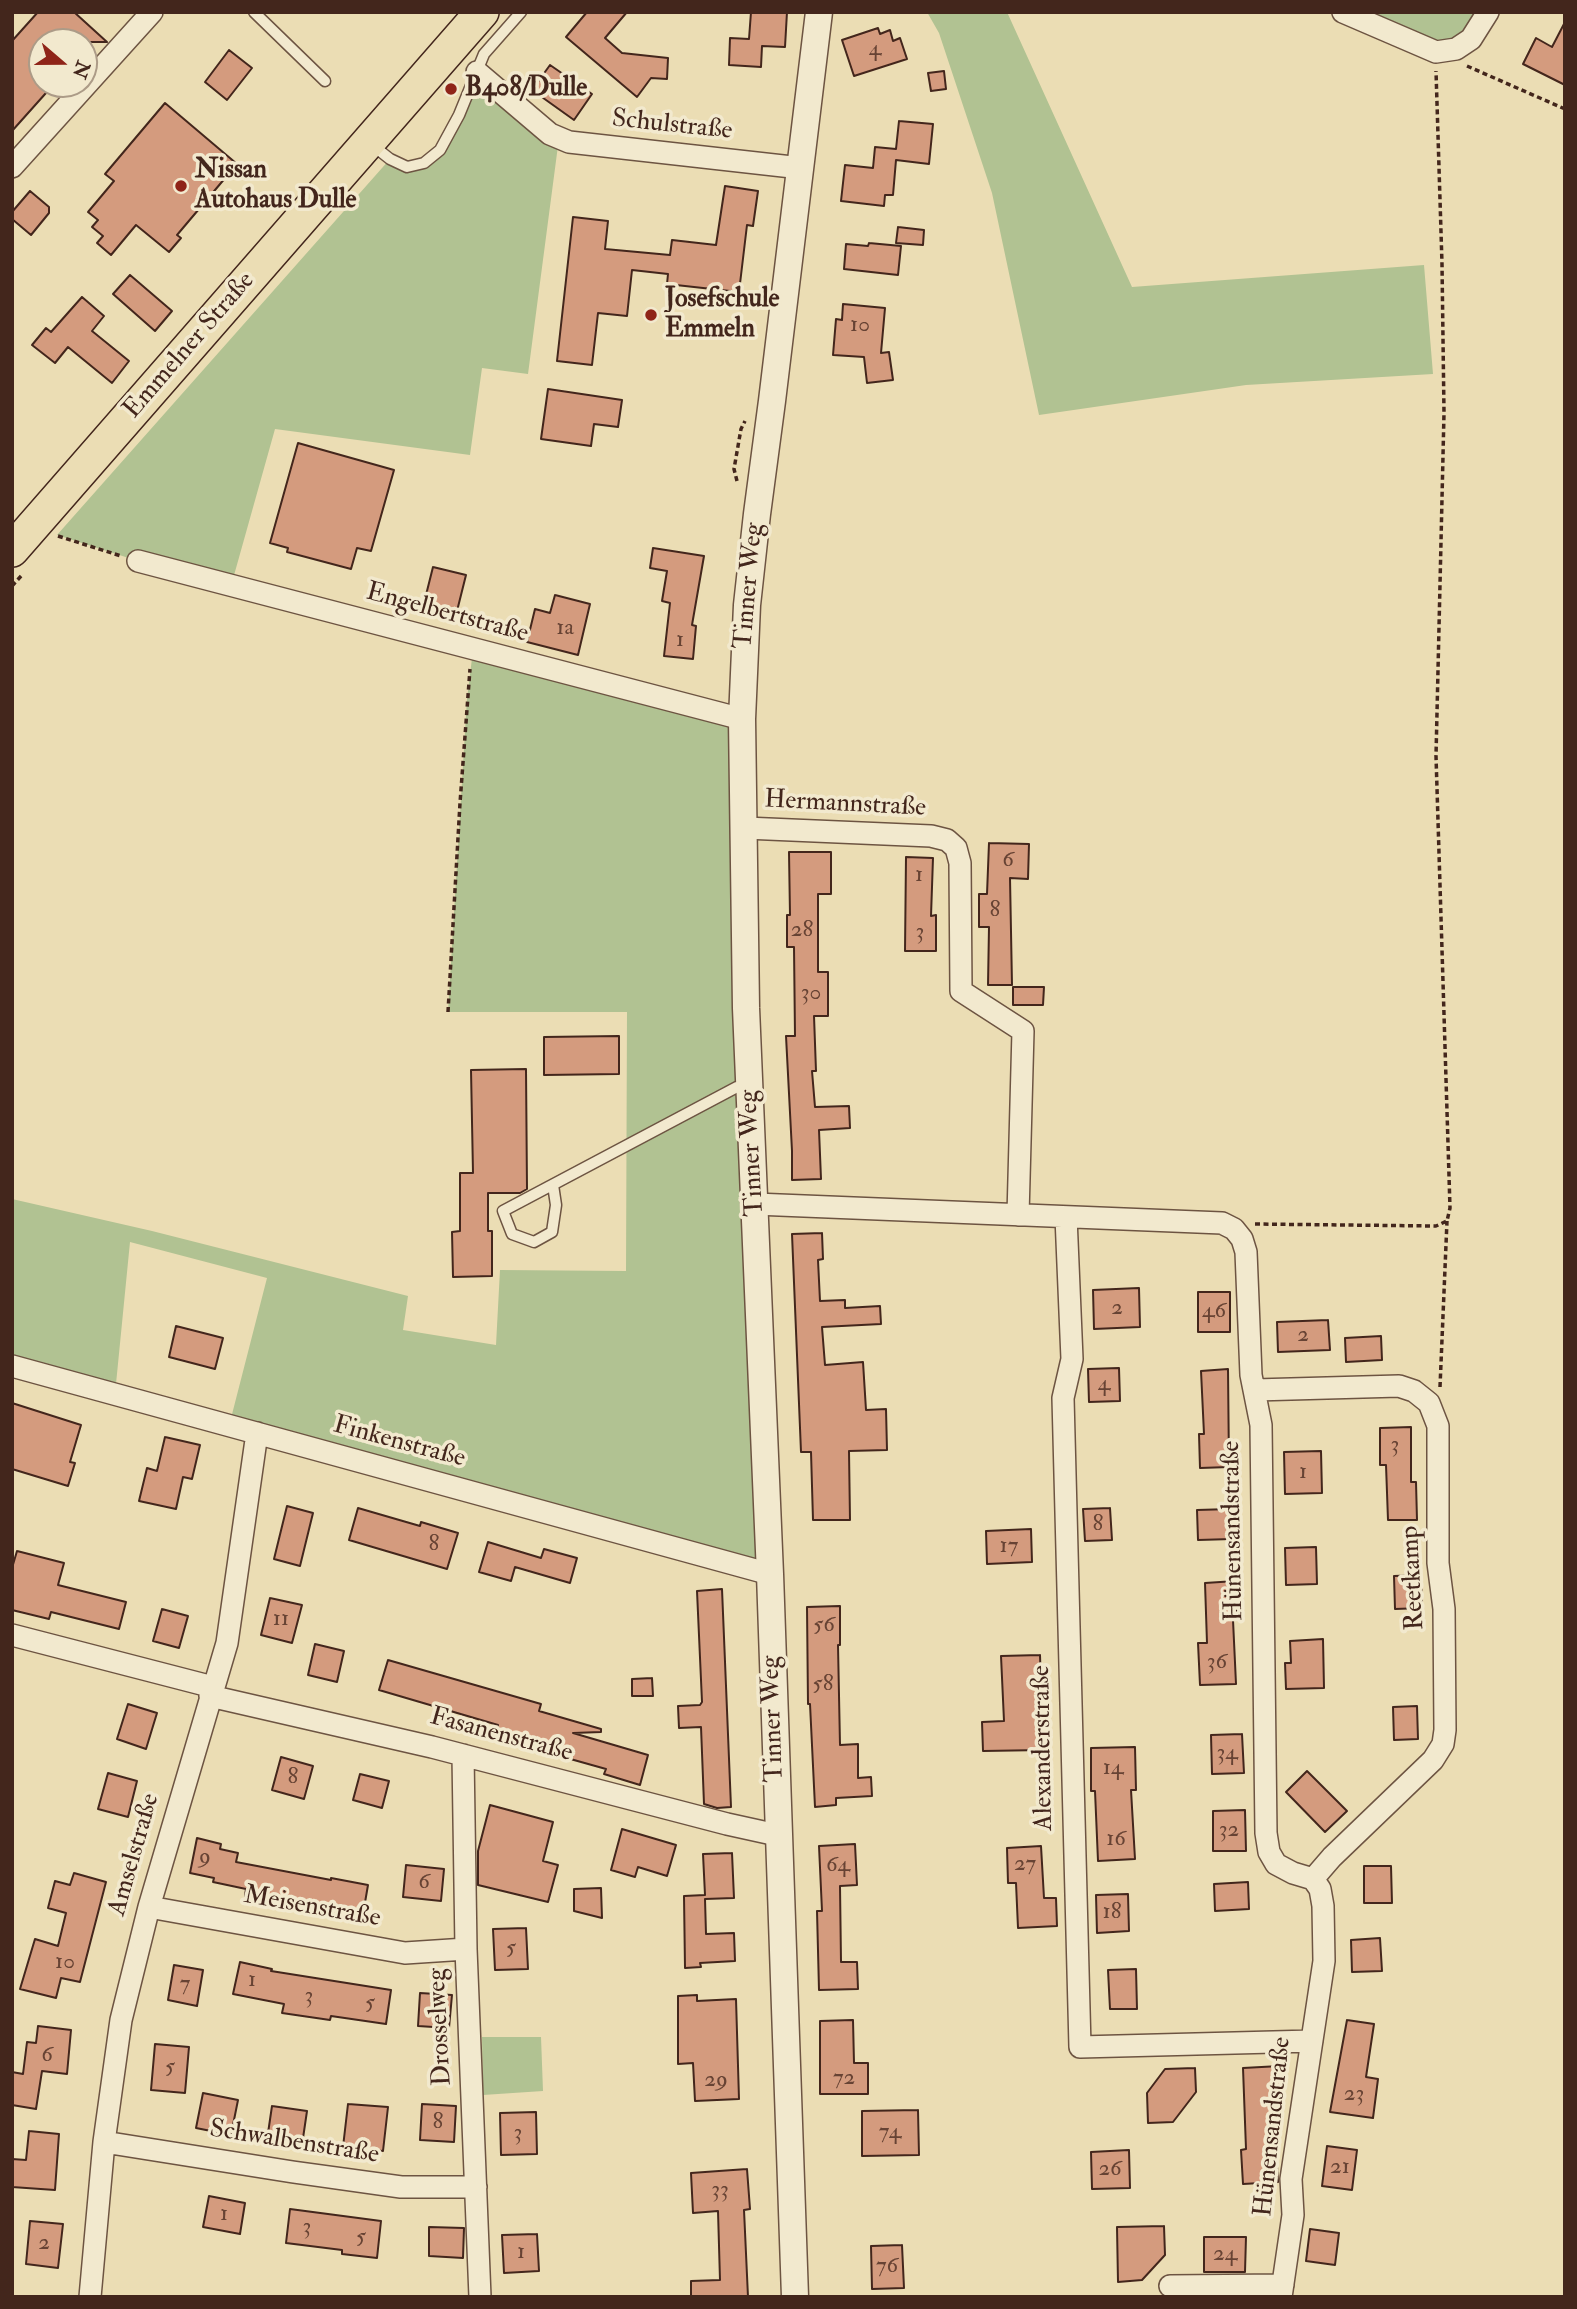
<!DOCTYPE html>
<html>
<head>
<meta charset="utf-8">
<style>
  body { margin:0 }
  #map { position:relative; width:1577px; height:2309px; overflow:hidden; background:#ebddb4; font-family:"IM FELL Double Pica",serif }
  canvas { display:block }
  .frame { position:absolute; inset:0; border:14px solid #43261c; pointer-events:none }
  .north { position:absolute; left:28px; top:28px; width:70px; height:70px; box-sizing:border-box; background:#f2e9ce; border:2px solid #ac9b87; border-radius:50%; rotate:110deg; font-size:19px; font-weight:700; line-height:28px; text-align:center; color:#43261c }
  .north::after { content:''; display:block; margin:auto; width:24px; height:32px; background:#8f2418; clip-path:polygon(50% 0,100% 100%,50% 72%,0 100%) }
</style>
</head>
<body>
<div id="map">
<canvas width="1577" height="2309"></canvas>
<div class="frame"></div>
<div class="north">N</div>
</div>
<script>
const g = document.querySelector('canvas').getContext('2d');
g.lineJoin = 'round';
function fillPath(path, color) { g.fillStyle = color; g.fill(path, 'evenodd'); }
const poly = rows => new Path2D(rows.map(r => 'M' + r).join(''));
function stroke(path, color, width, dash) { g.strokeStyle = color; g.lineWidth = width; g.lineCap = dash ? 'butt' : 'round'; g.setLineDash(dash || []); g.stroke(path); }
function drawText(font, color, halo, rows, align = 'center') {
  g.font = font + ' "IM FELL Double Pica",serif'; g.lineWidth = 7; g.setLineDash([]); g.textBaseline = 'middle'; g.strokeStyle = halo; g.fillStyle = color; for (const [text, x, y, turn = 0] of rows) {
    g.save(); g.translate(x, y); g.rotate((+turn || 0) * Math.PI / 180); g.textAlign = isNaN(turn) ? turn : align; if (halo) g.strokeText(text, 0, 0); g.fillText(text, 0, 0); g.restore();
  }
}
fillPath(poly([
  [927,12,1007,12,1132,287,1424,265,1433,374,1246,385,1039,415,992,193,939,33],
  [1343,12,1488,12,1456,49],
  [477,72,559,138,528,374,482,368,470,455,275,429,231,586,138,561,57,535,390,159,407,167,440,150],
  [473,650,725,716,733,750,758,1571,229,1426,267,1278,130,1242,115,1394,12,1366,12,1199,152,1231,408,1296,403,1330,496,1345,500,1270,626,1271,627,1012,448,1012,467,699],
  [482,2037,541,2037,543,2091,483,2095]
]), '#b1c292');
const building = poly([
  [38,12,74,12,107,42,42,42,42,84,54,84,12,131,12,41,38,12],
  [587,12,627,12,605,38,622,53,668,58,667,79,651,78,637,97,566,37,587,12],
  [751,12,787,12,785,47,762,46,761,67,729,65,730,38,749,39,751,12],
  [1565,22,1565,85,1523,64,1536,38,1552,47,1565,22],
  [878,28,880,34,890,30,893,41,900,38,907,59,854,76,842,40,878,28],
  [229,50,252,68,227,100,205,82,229,50],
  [550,65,592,94,574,120,532,90,550,65],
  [944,71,946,89,931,91,928,73,944,71],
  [165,103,237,164,177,235,181,238,169,252,136,225,111,255,97,243,103,236,92,227,98,220,88,212,114,181,105,174,165,103],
  [899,121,933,124,929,164,896,160,893,195,885,195,884,206,841,201,845,165,873,168,875,147,896,149,899,121],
  [725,186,758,191,753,226,747,225,739,292,667,284,668,274,632,270,627,316,598,313,592,365,557,361,573,217,608,221,605,249,670,255,672,240,716,245,725,186],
  [30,191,49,207,49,213,31,235,12,219,12,212,30,191],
  [898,227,924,230,923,245,896,243,898,227],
  [869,243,901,246,898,275,844,269,846,244,868,246,869,243],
  [130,275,172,311,155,331,113,294,130,275],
  [82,297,104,316,92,331,129,361,112,383,68,347,55,363,32,345,46,328,51,332,82,297],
  [843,304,885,308,881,353,889,352,893,380,867,383,864,357,833,355,836,319,842,320,843,304],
  [548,389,622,400,618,427,594,424,591,446,541,439,548,389],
  [298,443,394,470,371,551,357,548,351,569,287,552,288,548,270,543,298,443],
  [653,548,704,556,692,625,696,626,693,659,664,656,670,603,662,601,667,571,650,568,653,548],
  [433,567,466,575,456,615,423,607,433,567],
  [555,595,590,604,578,655,527,642,535,609,550,613,555,595],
  [989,843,1029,844,1028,879,1010,878,1012,985,988,985,989,927,979,927,979,894,987,894,989,843],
  [789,852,831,852,831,894,818,894,818,972,828,972,828,1016,814,1016,816,1071,812,1071,815,1107,849,1106,850,1128,819,1130,821,1179,792,1180,792,1151,786,1036,795,1036,794,947,787,947,787,915,790,915,789,852],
  [906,857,933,858,931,916,936,915,936,951,905,951,906,857],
  [1013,987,1044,987,1043,1005,1013,1005,1013,987],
  [619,1036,619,1074,544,1075,544,1037,619,1036],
  [526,1069,527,1189,520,1193,488,1193,488,1231,492,1231,492,1276,453,1277,452,1232,460,1231,460,1173,473,1173,471,1070,526,1069],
  [822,1233,823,1259,818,1260,820,1301,845,1300,845,1308,880,1306,881,1324,822,1327,825,1365,863,1362,866,1410,886,1409,887,1450,849,1451,850,1520,813,1520,811,1452,801,1452,792,1234,822,1233],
  [1139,1288,1140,1327,1094,1329,1093,1290,1139,1288],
  [1198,1292,1230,1292,1230,1332,1198,1332,1198,1292],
  [1328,1320,1330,1350,1278,1352,1277,1322,1328,1320],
  [176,1326,223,1338,215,1369,169,1357,176,1326],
  [1381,1336,1382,1360,1346,1362,1345,1338,1381,1336],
  [1119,1368,1120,1401,1089,1402,1088,1369,1119,1368],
  [1228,1369,1229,1467,1200,1468,1199,1434,1204,1434,1201,1371,1228,1369],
  [12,1403,81,1425,70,1462,75,1463,68,1486,12,1469,12,1403],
  [1411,1427,1411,1482,1416,1482,1417,1520,1388,1520,1386,1465,1380,1465,1380,1428,1411,1427],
  [165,1437,200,1445,192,1479,183,1477,176,1509,139,1501,147,1468,157,1471,165,1437],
  [1321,1451,1322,1493,1285,1494,1284,1452,1321,1451],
  [287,1506,313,1513,300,1566,274,1559,287,1506],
  [358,1508,420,1526,421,1522,458,1533,447,1569,349,1540,358,1508],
  [1110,1508,1112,1540,1085,1541,1083,1509,1110,1508],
  [1231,1509,1232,1539,1198,1540,1197,1510,1231,1509],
  [1031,1529,1032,1562,987,1564,986,1531,1031,1529],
  [488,1542,541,1558,544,1549,577,1558,570,1583,515,1567,511,1581,479,1572,488,1542],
  [1316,1547,1317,1584,1286,1585,1285,1548,1316,1547],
  [17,1551,64,1563,58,1585,126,1602,119,1629,51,1612,49,1619,12,1610,12,1568,17,1551],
  [1421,1575,1422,1608,1395,1609,1394,1576,1421,1575],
  [1236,1581,1237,1620,1233,1620,1236,1684,1200,1685,1198,1643,1207,1643,1205,1583,1236,1581],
  [722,1589,731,1807,717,1808,704,1804,701,1727,679,1728,678,1706,700,1705,702,1702,697,1591,722,1589],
  [270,1598,302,1605,292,1643,261,1635,270,1598],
  [840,1606,840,1645,838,1645,840,1745,858,1744,858,1778,871,1777,872,1796,836,1798,836,1805,815,1807,810,1704,808,1704,807,1607,840,1606],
  [162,1609,188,1616,179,1648,153,1641,162,1609],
  [1323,1639,1324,1688,1286,1689,1285,1663,1291,1663,1290,1641,1323,1639],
  [315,1644,344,1651,337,1682,308,1675,315,1644],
  [1040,1655,1043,1750,983,1751,982,1722,1004,1721,1001,1656,1040,1655],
  [388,1660,541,1704,539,1711,601,1729,601,1732,573,1733,648,1755,640,1785,604,1774,606,1769,549,1753,552,1744,497,1728,498,1725,379,1690,388,1660],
  [652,1678,653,1696,632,1696,632,1679,652,1678],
  [128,1704,157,1713,146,1749,117,1739,128,1704],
  [1417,1706,1418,1739,1394,1740,1393,1707,1417,1706],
  [1242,1734,1244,1773,1212,1774,1211,1735,1242,1734],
  [1135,1747,1136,1790,1131,1790,1135,1859,1098,1861,1095,1791,1091,1791,1091,1748,1135,1747],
  [281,1757,313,1766,304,1799,272,1790,281,1757],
  [1307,1771,1347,1811,1325,1832,1286,1792,1307,1771],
  [108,1773,137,1781,128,1817,98,1809,108,1773],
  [360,1774,389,1781,382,1808,353,1800,360,1774],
  [490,1805,553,1822,543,1861,558,1865,548,1902,478,1885,478,1851,490,1805],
  [1245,1810,1246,1851,1213,1851,1213,1811,1245,1810],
  [622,1829,676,1845,667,1876,638,1867,635,1877,611,1870,622,1829],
  [197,1838,221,1844,220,1849,238,1853,236,1862,331,1880,331,1878,368,1885,362,1920,245,1896,246,1889,213,1882,214,1878,190,1873,197,1838],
  [855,1844,857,1885,840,1886,841,1962,857,1962,858,1989,819,1990,817,1911,822,1911,819,1846,855,1844],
  [1041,1846,1044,1898,1056,1898,1057,1926,1018,1928,1016,1883,1008,1883,1007,1848,1041,1846],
  [732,1853,734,1898,705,1899,706,1934,734,1933,735,1961,700,1963,701,1967,685,1968,684,1896,705,1895,703,1854,732,1853],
  [406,1865,444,1869,441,1901,403,1897,406,1865],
  [1364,1866,1391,1866,1392,1903,1364,1903,1364,1866],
  [74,1873,106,1882,80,1982,61,1978,56,1998,20,1989,35,1939,58,1946,66,1913,48,1908,55,1881,70,1885,74,1873],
  [1248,1882,1249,1909,1215,1911,1214,1884,1248,1882],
  [601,1888,602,1918,574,1911,574,1889,601,1888],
  [1128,1894,1129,1931,1097,1933,1096,1895,1128,1894],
  [526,1928,528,1969,495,1970,493,1929,526,1928],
  [1380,1938,1382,1971,1352,1972,1351,1940,1380,1938],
  [240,1962,272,1969,271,1971,391,1990,386,2024,331,2016,330,2020,282,2013,284,2004,233,1994,240,1962],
  [174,1965,203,1970,197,2006,168,2000,174,1965],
  [1136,1969,1137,2009,1110,2009,1108,1970,1136,1969],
  [420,1993,452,1995,449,2028,418,2026,420,1993],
  [697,1995,697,2001,736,1999,739,2099,695,2101,693,2063,678,2064,678,1996,697,1995],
  [853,2020,854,2063,868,2063,868,2094,820,2094,820,2021,853,2020],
  [1347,2020,1374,2024,1366,2077,1378,2079,1373,2118,1330,2112,1347,2020],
  [38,2026,71,2030,67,2074,42,2071,36,2109,12,2105,12,2072,23,2074,27,2042,36,2043,38,2026],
  [155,2044,189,2047,185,2093,151,2090,155,2044],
  [1280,2066,1282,2119,1274,2119,1278,2182,1243,2184,1241,2150,1246,2149,1243,2068,1280,2066],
  [1195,2068,1196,2092,1173,2122,1148,2123,1147,2093,1165,2069,1195,2068],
  [203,2093,238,2100,231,2135,196,2128,203,2093],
  [348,2104,388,2107,383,2151,343,2147,348,2104],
  [422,2104,456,2106,454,2142,420,2140,422,2104],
  [272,2106,307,2111,302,2145,267,2140,272,2106],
  [918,2110,919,2155,862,2156,862,2111,918,2110],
  [536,2112,537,2154,501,2155,500,2113,536,2112],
  [29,2131,59,2134,55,2190,12,2187,12,2159,26,2160,29,2131],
  [1327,2146,1357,2150,1352,2190,1322,2186,1327,2146],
  [1129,2150,1130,2188,1092,2189,1091,2152,1129,2150],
  [747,2169,750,2209,744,2210,748,2297,691,2297,691,2281,720,2280,718,2211,693,2213,691,2173,747,2169],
  [209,2196,245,2203,240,2234,203,2227,209,2196],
  [290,2209,381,2221,377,2258,342,2254,342,2250,286,2243,290,2209],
  [30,2221,63,2224,58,2268,26,2264,30,2221],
  [1164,2226,1165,2255,1142,2280,1118,2282,1117,2227,1164,2226],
  [429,2227,464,2228,463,2258,429,2256,429,2227],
  [1310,2229,1339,2233,1335,2265,1306,2261,1310,2229],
  [537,2234,539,2271,504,2273,502,2235,537,2234],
  [1204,2237,1246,2237,1245,2272,1204,2272,1204,2237],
  [902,2245,904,2288,872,2289,871,2246,902,2245]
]);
fillPath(building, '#d49b7e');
stroke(building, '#43261c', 2);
const service = poly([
  [254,12,325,81],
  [371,144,390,159,407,167,424,163,440,150,459,115,484,54,521,12],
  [553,1185,556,1205,552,1232,534,1242,512,1234,503,1211,737,1087,749,1086]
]);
const minor = poly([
  [1343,12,1436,52,1456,49,1471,39,1488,12],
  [477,72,550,134,569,142,801,168],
  [12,167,152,12],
  [138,561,742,719],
  [745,828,931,836,947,840,956,848,960,863,961,991,1023,1031,1018,1215],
  [755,1204,1222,1223,1234,1229,1242,1239,1246,1252,1251,1375,1261,1425,1266,1833,1269,1852,1276,1864,1293,1873,1313,1879,1320,1889,1323,1906,1324,1961,1291,2179,1293,2215,1281,2297],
  [1066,1217,1072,1359,1063,1398,1080,2047,1312,2041],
  [12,1366,770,1574],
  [1255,1390,1399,1386,1414,1391,1429,1403,1438,1426,1438,1563,1444,1609,1445,1730,1443,1744,1433,1760,1332,1857,1313,1879],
  [12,1635,213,1687],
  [210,1696,432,1747,727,1824,777,1835],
  [463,1755,466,1949,480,2297],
  [149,1907,405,1953,466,1949],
  [104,2142,293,2172,401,2187,476,2187],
  [1170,2286,1283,2285],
  [90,2297,104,2142,121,2020,149,1907,227,1643,257,1433]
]);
const tertiary = poly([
  [795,2297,770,1574,746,1008,742,719,747,605,757,514,772,401,819,12]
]);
const primary = poly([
  [12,550,482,12]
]);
stroke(service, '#6d5442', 13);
stroke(minor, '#6d5442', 24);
stroke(tertiary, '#6d5442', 29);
stroke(primary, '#43261c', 36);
stroke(poly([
  [1467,66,1565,109],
  [737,481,734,469,741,429,745,421],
  [58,536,121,556],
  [12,586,22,575],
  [448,1012,460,803,470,669],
  [1255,1224,1436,1226,1447,1221,1450,1208,1436,756,1444,413,1442,264,1436,71],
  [1440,1387,1447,1221]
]), '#43261c', 3.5, [5, 3.5]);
stroke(service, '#f2e9ce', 10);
stroke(minor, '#f2e9ce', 21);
stroke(tertiary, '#f2e9ce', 26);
stroke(primary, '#ebddb4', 33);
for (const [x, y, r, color] of [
  [451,89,7,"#8f2418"],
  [181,186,7,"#8f2418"],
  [651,315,7,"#8f2418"]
]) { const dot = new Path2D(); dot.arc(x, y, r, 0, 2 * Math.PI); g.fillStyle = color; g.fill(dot); stroke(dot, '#f2e9ce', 2.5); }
drawText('23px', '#674334', null, [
  ["4",875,50],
  ["10",860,326],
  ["1a",565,629],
  ["1",680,641],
  ["6",1008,861],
  ["1",919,876],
  ["8",995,911],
  ["28",802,931],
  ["3",920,933],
  ["30",811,994],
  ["2",1117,1309],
  ["46",1214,1312],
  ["2",1303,1336],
  ["4",1104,1385],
  ["3",1395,1446],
  ["1",1303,1473],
  ["8",1098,1525],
  ["8",434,1545],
  ["17",1009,1547],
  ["11",281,1620],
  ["56",824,1626],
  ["36",1217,1663],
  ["58",823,1685],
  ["34",1227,1754],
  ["14",1113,1769],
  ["8",293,1778],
  ["32",1229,1831],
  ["16",1116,1840],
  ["9",205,1858],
  ["27",1025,1865],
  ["64",838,1866],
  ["6",424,1883],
  ["18",1112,1913],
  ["5",511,1949],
  ["10",65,1963],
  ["1",252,1981],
  ["7",185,1985],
  ["3",309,1997],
  ["5",370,2004],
  ["6",47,2056],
  ["5",170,2068],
  ["72",844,2079],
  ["29",716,2081],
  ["23",1354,2095],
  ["8",438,2123],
  ["74",890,2133],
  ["3",518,2134],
  ["21",1340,2168],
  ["26",1110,2170],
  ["33",720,2191],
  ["1",224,2215],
  ["3",307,2228],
  ["5",361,2238],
  ["2",44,2244],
  ["1",521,2253],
  ["24",1225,2255],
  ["76",887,2267]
]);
drawText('bold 26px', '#43261c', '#f2e9ce', [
  ["B408/Dulle",465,89],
  ["Nissan",195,171],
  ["Autohaus Dulle",195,201],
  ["Josefschule",665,300],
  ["Emmeln",665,330]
], 'left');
drawText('26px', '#43261c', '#f2e9ce', [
  ["Schulstraße",672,126,6],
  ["Emmelner Straße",190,346,-49],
  ["Tinner Weg",750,586,-85],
  ["Engelbertstraße",447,614,15],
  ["Hermannstraße",845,805,3],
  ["Tinner Weg",753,1153,-93],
  ["Finkenstraße",399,1443,15],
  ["Hünensandstraße",1234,1531,-91],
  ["Reetkamp",1414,1578,-93],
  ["Tinner Weg",774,1719,-92],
  ["Fasanenstraße",501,1736,15],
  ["Alexanderstraße",1044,1748,-91],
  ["Amselstraße",135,1855,-74],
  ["Meisenstraße",312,1908,10],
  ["Drosselweg",441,2027,-93],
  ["Hünensandstraße",1274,2127,-84],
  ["Schwalbenstraße",294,2143,9]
]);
</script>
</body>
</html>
